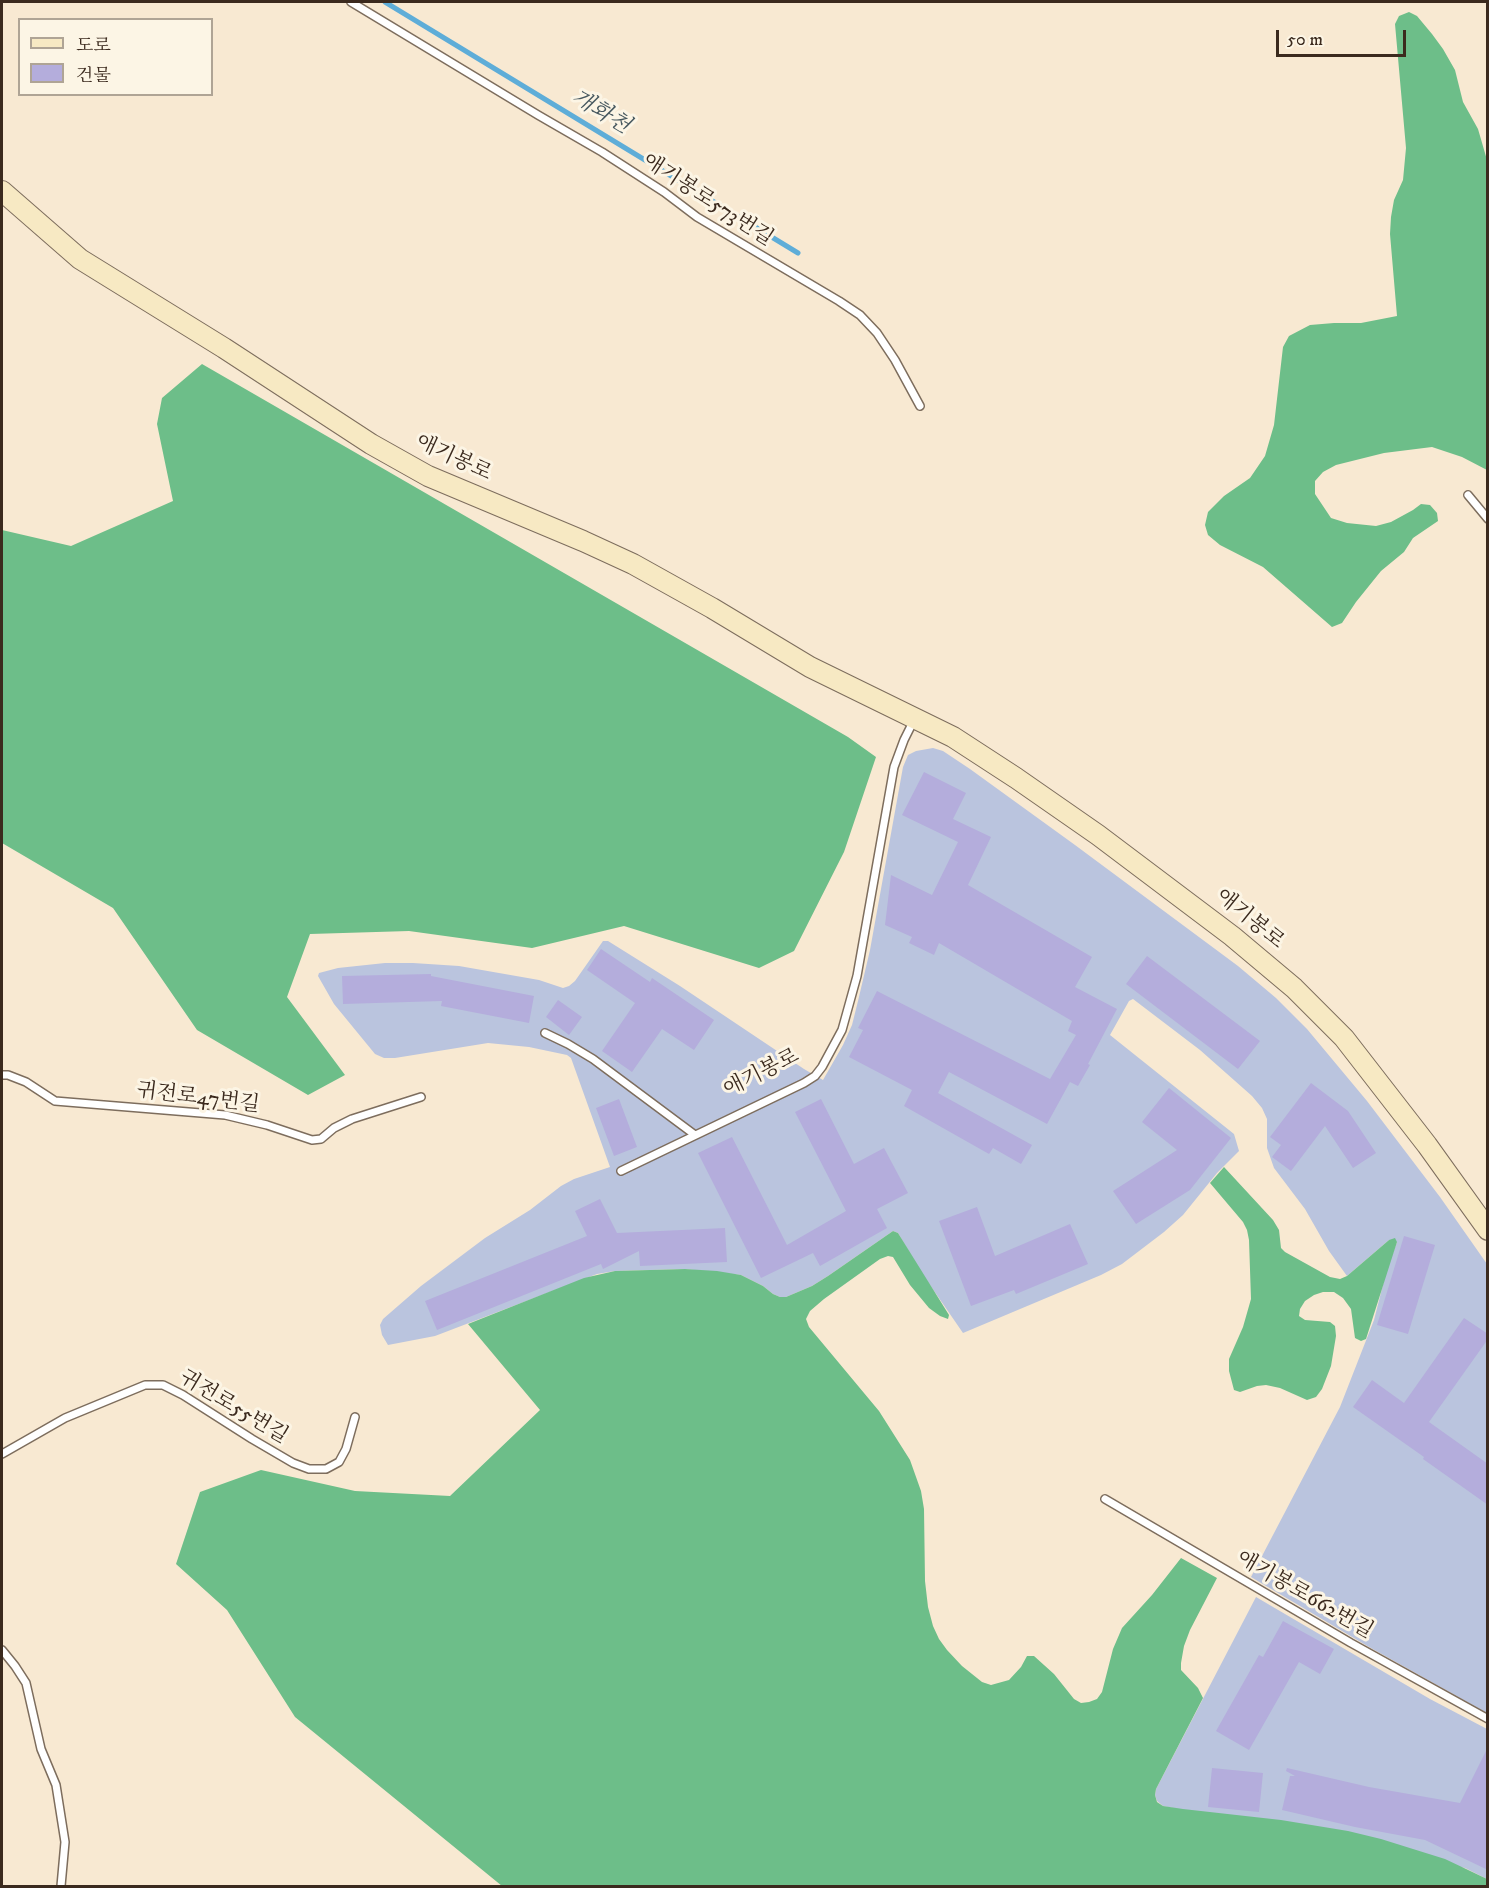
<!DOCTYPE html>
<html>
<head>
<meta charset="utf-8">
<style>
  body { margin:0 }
  #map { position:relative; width:1489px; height:1888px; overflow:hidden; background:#f8e9d2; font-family:"IM FELL DW Pica","Noto Serif KR",serif }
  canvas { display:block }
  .frame { position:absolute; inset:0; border:3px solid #3b2a1e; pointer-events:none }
  .legend { position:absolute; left:18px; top:18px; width:195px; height:78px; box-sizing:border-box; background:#fcf5e5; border:2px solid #afa495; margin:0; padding:8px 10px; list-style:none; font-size:18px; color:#3b2a1e }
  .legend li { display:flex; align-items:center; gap:12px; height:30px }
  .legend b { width:30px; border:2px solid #afa495 }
  .scale { position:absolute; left:1276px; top:30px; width:130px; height:27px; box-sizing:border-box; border:3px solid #3b2a1e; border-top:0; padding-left:8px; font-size:18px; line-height:21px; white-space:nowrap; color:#3b2a1e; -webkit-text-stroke:4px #fcf5e5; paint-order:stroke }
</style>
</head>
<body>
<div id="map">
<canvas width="1489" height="1888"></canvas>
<div class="frame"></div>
<ul class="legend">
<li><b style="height:8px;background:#f7e9c3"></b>도로</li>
<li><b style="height:16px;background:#b4addc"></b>건물</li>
</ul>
<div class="scale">50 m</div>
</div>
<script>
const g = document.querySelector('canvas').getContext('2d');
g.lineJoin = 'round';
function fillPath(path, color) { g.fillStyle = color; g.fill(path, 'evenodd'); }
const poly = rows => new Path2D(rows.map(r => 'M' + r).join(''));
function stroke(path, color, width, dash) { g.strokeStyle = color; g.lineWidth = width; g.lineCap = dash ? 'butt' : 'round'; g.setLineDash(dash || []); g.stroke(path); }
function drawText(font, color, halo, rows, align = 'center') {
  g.font = font + ' "IM FELL DW Pica","Noto Serif KR",serif'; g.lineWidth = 6; g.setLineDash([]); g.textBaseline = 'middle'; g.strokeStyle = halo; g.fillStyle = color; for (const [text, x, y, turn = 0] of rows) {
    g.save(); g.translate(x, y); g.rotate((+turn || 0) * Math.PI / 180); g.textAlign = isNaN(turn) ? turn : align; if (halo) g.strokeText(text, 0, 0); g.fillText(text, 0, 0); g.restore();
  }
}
fillPath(poly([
  [933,748,943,751,970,769,1075,845,1238,966,1276,998,1307,1029,1367,1101,1440,1197,1487,1264,1487,1713,1369,1647,1251,1577,1340,1407,1374,1320,1387,1269,1397,1242,1389,1240,1347,1276,1329,1251,1305,1209,1274,1168,1267,1148,1267,1119,1262,1108,1252,1096,1200,1050,1133,999,1129,1001,1110,1035,1234,1134,1239,1151,1217,1173,1183,1215,1164,1232,1122,1264,1101,1275,963,1333,921,1272,898,1233,893,1231,828,1276,812,1286,786,1297,780,1297,773,1294,763,1286,741,1275,685,1269,615,1271,597,1274,435,1336,388,1345,382,1335,380,1325,383,1319,421,1286,485,1238,530,1210,561,1186,574,1179,610,1167,571,1058,567,1055,529,1047,488,1043,395,1058,384,1058,375,1054,334,1004,318,976,319,973,338,968,385,963,413,963,459,966,539,980,563,988,569,986,575,981,603,941,608,941,680,986,804,1069,823,1080,843,1045,852,1025,858,1001,870,950,903,767,908,755,916,751],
  [1256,1597,1430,1699,1487,1729,1487,1879,1465,1868,1163,1806,1157,1801,1155,1795,1156,1789]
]), '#bac4de');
fillPath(poly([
  [1409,12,1417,16,1432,34,1443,49,1455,70,1463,102,1478,129,1487,160,1487,470,1462,457,1432,447,1384,453,1336,465,1323,472,1315,481,1315,494,1331,518,1347,523,1376,526,1391,522,1413,510,1421,504,1430,505,1437,513,1438,521,1413,538,1404,552,1381,571,1356,602,1342,623,1332,627,1263,567,1220,545,1208,535,1205,525,1208,512,1224,496,1250,478,1265,456,1274,425,1283,347,1289,336,1310,325,1334,323,1361,323,1397,316,1390,234,1391,217,1394,200,1403,180,1406,148,1395,24,1399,16],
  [202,364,848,737,876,757,844,852,794,951,759,968,624,926,532,948,409,931,310,934,287,997,345,1075,308,1095,197,1030,113,908,2,843,2,530,71,546,173,501,157,424,162,398],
  [1224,1167,1273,1220,1279,1230,1281,1248,1285,1252,1330,1277,1340,1279,1347,1276,1389,1240,1395,1238,1397,1242,1366,1339,1361,1341,1355,1338,1351,1309,1343,1298,1334,1292,1323,1292,1314,1295,1305,1301,1300,1309,1299,1316,1305,1320,1330,1322,1335,1326,1336,1336,1331,1366,1322,1389,1316,1397,1307,1400,1280,1388,1266,1385,1257,1386,1240,1392,1234,1390,1229,1371,1229,1359,1243,1327,1251,1299,1249,1240,1247,1230,1243,1222,1210,1183],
  [893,1231,898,1233,949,1315,948,1319,940,1316,929,1308,910,1285,893,1257,888,1256,880,1259,824,1299,810,1311,806,1319,809,1327,879,1411,910,1460,921,1491,924,1509,925,1581,928,1607,933,1626,939,1639,947,1650,962,1666,982,1682,991,1685,1009,1680,1021,1667,1027,1656,1034,1656,1054,1674,1074,1699,1081,1703,1089,1702,1097,1699,1102,1692,1113,1649,1122,1628,1152,1595,1181,1558,1217,1578,1190,1630,1184,1646,1181,1663,1181,1670,1198,1688,1203,1698,1156,1789,1155,1795,1157,1802,1163,1806,1183,1809,1281,1820,1348,1831,1381,1839,1445,1859,1464,1868,1487,1879,1487,1886,502,1886,295,1717,227,1610,176,1564,200,1492,261,1470,355,1491,450,1496,540,1410,468,1324,584,1278,615,1271,685,1269,717,1271,741,1275,763,1286,773,1294,780,1297,786,1297,812,1286,828,1276]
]), '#6dbe89');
stroke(poly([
  [385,2,798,253]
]), '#5eadd8', 5);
fillPath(poly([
  [924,772,966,793,953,819,991,837,968,885,1092,957,1075,987,1117,1009,1088,1064,1090,1065,1078,1086,1070,1082,1047,1124,949,1072,938,1093,1032,1145,1021,1164,993,1148,989,1154,904,1106,912,1090,849,1057,863,1030,858,1028,877,991,1050,1079,1076,1035,1068,1031,1072,1021,939,943,934,955,909,943,912,937,885,925,891,875,932,895,958,842,902,815],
  [601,949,650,982,652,978,714,1020,694,1050,662,1029,632,1072,602,1051,635,1003,587,970],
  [1147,956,1260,1041,1238,1069,1126,984],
  [431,974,431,976,534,996,529,1023,441,1006,442,1001,343,1004,342,976],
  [558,1000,582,1017,569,1035,546,1017],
  [1311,1083,1348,1111,1376,1153,1353,1168,1325,1126,1291,1171,1272,1157,1281,1145,1270,1137],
  [1169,1088,1231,1138,1190,1190,1136,1224,1113,1191,1177,1150,1142,1122],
  [619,1099,637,1147,614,1156,596,1108],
  [821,1099,854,1164,884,1148,908,1193,877,1209,887,1228,820,1266,813,1253,761,1278,698,1153,732,1137,787,1245,846,1211,795,1112],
  [600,1199,617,1233,725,1228,727,1262,640,1266,639,1251,603,1269,601,1264,437,1330,425,1301,587,1236,575,1211],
  [977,1207,995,1256,1070,1224,1088,1264,1016,1294,1014,1290,971,1306,939,1221],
  [1404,1236,1435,1245,1408,1334,1377,1325],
  [1464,1318,1488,1334,1488,1339,1429,1422,1488,1464,1488,1505,1423,1459,1424,1457,1353,1407,1372,1380,1404,1403],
  [1283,1621,1334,1649,1320,1674,1299,1662,1249,1750,1216,1731,1259,1655,1263,1657],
  [1488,1747,1488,1870,1425,1840,1355,1827,1282,1810,1290,1776,1295,1776,1286,1771,1287,1768,1369,1787,1460,1803],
  [1212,1768,1263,1773,1259,1812,1208,1807]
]), '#b4addc');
const service = poly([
  [351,2,538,115,602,152,664,192,697,217,839,301,860,315,877,333,895,360,920,406],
  [1468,495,1488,519],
  [545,1033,568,1044,593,1059,695,1135],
  [2,1075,8,1075,26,1082,55,1101,225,1115,267,1125,312,1140,321,1139,334,1128,352,1119,421,1097],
  [621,1171,804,1083,815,1076,822,1067,842,1030,857,976,894,767,904,740,914,720],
  [2,1454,65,1418,145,1385,163,1385,183,1395,252,1439,293,1463,309,1469,326,1469,339,1462,346,1449,355,1417],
  [1105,1499,1351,1643,1488,1719],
  [2,1650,15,1666,26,1683,41,1749,56,1785,65,1842,61,1886]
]);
const secondary = poly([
  [2,191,80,259,224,348,371,444,428,476,583,541,633,564,712,608,810,667,953,737,1016,778,1098,835,1232,936,1294,988,1344,1038,1427,1145,1488,1230]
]);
stroke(service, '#7d6d5d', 10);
stroke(secondary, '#7d6d5d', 22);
stroke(service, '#fff', 7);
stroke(secondary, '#f7e9c3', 20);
drawText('21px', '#3b2a1e', '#fcf5e5', [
  ["애기봉로573번길",707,201,33],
  ["애기봉로",453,459,25],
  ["애기봉로",1249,920,39],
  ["애기봉로",762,1074,-27],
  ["귀전로47번길",198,1099,7],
  ["귀전로55번길",233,1408,31],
  ["애기봉로662번길",1304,1596,30]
]);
drawText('italic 22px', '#47585f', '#fcf5e5', [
  ["개화천",600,113,31]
]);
</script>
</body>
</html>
